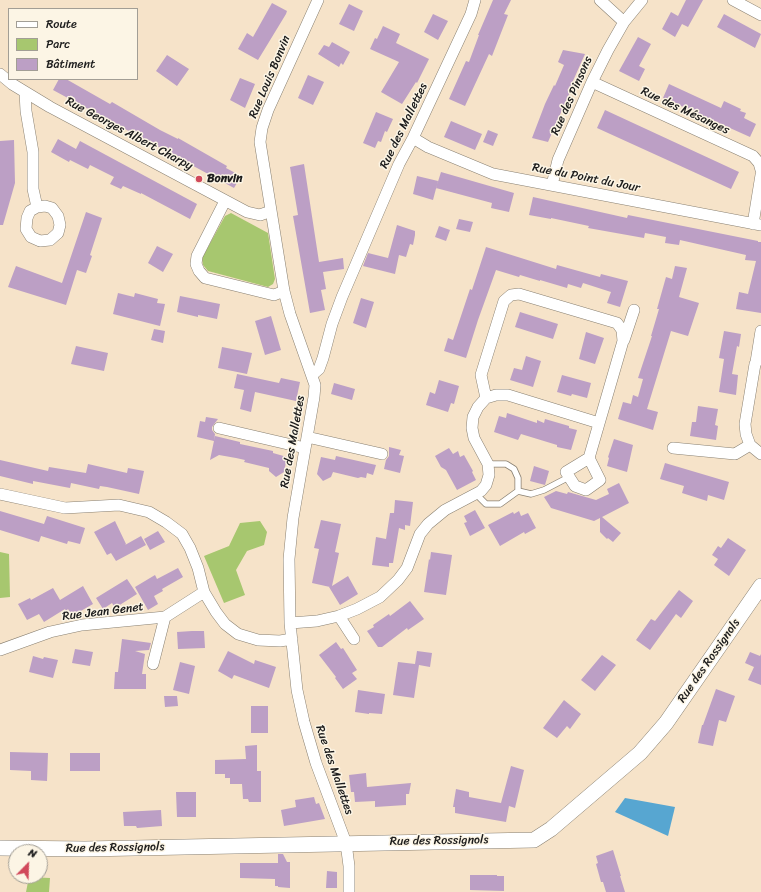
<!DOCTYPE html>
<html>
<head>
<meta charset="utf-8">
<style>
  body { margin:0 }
  #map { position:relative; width:761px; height:892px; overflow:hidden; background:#f6e3c9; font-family:Sriracha,sans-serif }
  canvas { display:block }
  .legend { position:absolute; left:8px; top:8px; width:130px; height:72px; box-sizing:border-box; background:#fcf5e5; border:1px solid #a29e95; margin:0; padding:5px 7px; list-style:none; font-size:12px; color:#1c1c1c }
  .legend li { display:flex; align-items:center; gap:8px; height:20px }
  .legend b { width:20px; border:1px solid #a29e95 }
  .north { position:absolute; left:8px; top:844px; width:40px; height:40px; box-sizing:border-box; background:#fcf5e5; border:1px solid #a29e95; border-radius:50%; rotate:23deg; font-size:11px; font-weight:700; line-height:16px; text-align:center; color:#1c1c1c }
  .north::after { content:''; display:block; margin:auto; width:14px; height:18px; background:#d1495b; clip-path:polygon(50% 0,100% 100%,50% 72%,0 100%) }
</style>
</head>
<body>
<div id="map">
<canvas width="761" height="892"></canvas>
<ul class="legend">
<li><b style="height:5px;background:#fff"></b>Route</li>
<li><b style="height:11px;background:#a7c76f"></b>Parc</li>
<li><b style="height:11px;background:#bc9fc5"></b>Bâtiment</li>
</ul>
<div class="north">N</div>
</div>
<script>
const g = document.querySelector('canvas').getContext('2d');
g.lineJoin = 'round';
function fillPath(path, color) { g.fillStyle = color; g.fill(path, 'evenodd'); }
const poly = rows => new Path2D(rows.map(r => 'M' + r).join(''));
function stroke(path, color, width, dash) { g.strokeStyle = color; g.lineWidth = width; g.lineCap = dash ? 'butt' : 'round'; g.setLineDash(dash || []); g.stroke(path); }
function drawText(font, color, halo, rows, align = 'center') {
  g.font = font + ' Sriracha,sans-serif'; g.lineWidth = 3; g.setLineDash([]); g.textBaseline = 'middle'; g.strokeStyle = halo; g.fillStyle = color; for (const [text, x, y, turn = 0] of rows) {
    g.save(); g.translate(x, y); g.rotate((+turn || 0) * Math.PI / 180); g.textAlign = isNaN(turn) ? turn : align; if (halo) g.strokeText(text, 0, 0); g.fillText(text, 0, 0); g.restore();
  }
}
fillPath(poly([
  [231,213,268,233,275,279,273,284,268,287,208,271,203,265,202,258,225,216],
  [260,521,267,532,264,545,247,551,236,570,245,595,224,603,204,556,229,546,240,523],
  [0,552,9,554,10,597,0,598],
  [29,877,50,878,49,892,26,892]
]), '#a7c76f');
fillPath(poly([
  [625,798,675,807,668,836,615,812]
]), '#57a6d1');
fillPath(poly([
  [493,0,511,0,504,14,508,15,492,56,489,54,465,106,449,99,466,61,469,62,479,35,478,35],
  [686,0,703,0,688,27,682,24,675,37,662,29,671,12,678,16],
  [272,3,287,11,286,14,258,60,238,49,247,33,253,37],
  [349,4,363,11,354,31,339,24],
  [433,14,448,21,438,40,424,32],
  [724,14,761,34,755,48,717,27],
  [383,26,400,34,396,43,429,59,417,83,416,82,402,104,381,92,399,62,370,49,375,38,377,39],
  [638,37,651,44,639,66,645,69,639,81,619,71],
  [332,42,350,52,343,65,341,63,339,67,318,54,324,45,329,47],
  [563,50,585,54,568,92,570,92,548,142,532,138,545,104,554,85,555,86,564,65,558,62],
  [167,55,189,69,177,86,156,71],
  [308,75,324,82,313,105,298,98],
  [240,78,255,84,245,108,230,100],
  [59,79,66,79,110,104,112,102,160,130,178,139,178,138,227,166,226,168,241,176,234,188,53,90],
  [669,84,721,108,724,101,741,109,740,111,746,113,744,118,756,124,750,137,663,98],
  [605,110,739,172,731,189,597,128],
  [376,112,393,119,387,132,385,131,381,142,378,141,375,148,363,143],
  [451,121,482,134,475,150,444,137],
  [488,130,498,134,493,146,483,142],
  [58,139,76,149,80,141,197,204,190,219,141,193,141,194,123,186,121,189,110,184,114,177,90,165,88,169,70,160,69,162,51,152],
  [14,140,15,183,3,225,0,225,0,141],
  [304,164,319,262,343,258,344,269,323,272,326,289,321,290,325,310,310,313,293,216,298,215,290,167],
  [441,172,514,193,509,212,491,208,492,203,436,188],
  [417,176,438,181,433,200,413,194],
  [533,197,627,218,628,215,758,241,758,242,761,242,761,313,736,309,739,292,748,294,756,261,745,260,746,255,680,240,679,245,665,243,666,237,645,233,644,238,588,228,589,226,551,218,551,219,529,215],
  [86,212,102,218,90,255,92,256,86,273,77,270,66,305,8,287,16,266,62,283],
  [459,219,473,222,470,232,456,229],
  [397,225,415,231,415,235,413,245,410,244,406,257,399,255,395,274,363,266,368,253,388,258],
  [439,226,450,230,446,241,435,237],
  [157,246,173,254,163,272,148,263],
  [486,247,556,269,557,265,600,277,601,274,628,281,620,307,607,303,611,292,583,283,581,288,568,284,567,288,540,280,540,281,520,275,519,277,496,270,478,320,466,358,444,351,448,338,453,340,470,289,472,290],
  [675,266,687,268,679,297,699,303,688,336,671,331,647,409,658,412,653,430,618,419,623,402,631,404,633,395,638,397,643,379,638,378,652,336,651,336,659,309,657,309,666,277,672,279],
  [118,293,134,297,135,293,158,299,157,303,165,304,160,326,113,314],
  [180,296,220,304,217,319,198,315,198,317,177,312],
  [361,298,374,302,366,328,353,323],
  [520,312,558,324,553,339,515,327],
  [271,316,281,350,265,355,255,321],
  [154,329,165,331,163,343,151,340],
  [724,331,741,334,739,347,737,346,732,374,738,375,736,395,719,392,724,359,719,358],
  [586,332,604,338,595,364,579,359],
  [76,346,108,353,104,371,71,364],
  [222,347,252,353,247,374,218,368],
  [526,356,541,361,533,387,510,380,514,368,522,370],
  [237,374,279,383,281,378,300,382,296,401,255,392,251,412,240,409,244,390,234,388],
  [562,375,591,383,587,398,572,394,571,396,557,392],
  [439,380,459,386,454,404,451,403,448,412,426,405,430,392,435,394],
  [334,383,355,389,352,400,331,394],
  [698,406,718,409,715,425,718,426,716,440,690,436,692,422,696,422],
  [507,413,537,423,537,420,544,423,545,419,569,426,569,428,577,430,571,450,557,447,557,445,521,434,518,440,494,432,499,416,506,418],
  [206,417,218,419,212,427,212,430,215,434,214,441,197,437,200,421,205,422],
  [215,436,240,442,240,444,273,451,273,453,287,457,284,472,276,477,269,471,269,468,244,462,245,460,236,458,219,455,210,460],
  [614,439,633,445,627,472,607,466,609,458,608,457],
  [389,447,401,450,399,455,404,456,400,473,384,469,386,460,389,456],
  [449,448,453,454,458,451,460,457,464,455,473,471,472,472,476,480,457,490,446,470,441,467,435,456],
  [336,456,376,465,373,475,367,473,366,478,361,477,358,478,333,472,331,477,323,481,317,474,321,457,335,460],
  [0,460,48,471,49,467,86,473,88,464,127,473,128,468,144,471,139,494,107,487,100,486,99,489,71,483,70,488,33,481,33,484,0,476],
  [665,463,729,482,724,500,708,495,707,501,682,493,684,486,660,479],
  [534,466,549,471,545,485,530,481],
  [619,483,629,503,602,517,621,533,613,542,608,538,607,539,600,532,600,518,594,521,551,508,544,497,556,491,567,494,568,492,596,500,609,494,607,489],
  [395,500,413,502,410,526,405,525,405,530,399,528,393,563,389,563,389,567,372,565,376,537,386,539,390,513,394,513],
  [475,510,485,528,470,536,464,523,467,522,464,516],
  [0,511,44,524,47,516,85,528,80,544,68,541,67,544,41,536,39,542,0,530],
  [519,511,521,516,528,513,536,528,525,534,524,532,500,546,488,525,513,512,514,514],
  [321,520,341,524,335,552,339,553,332,586,348,576,358,594,340,605,329,587,330,587,312,583,319,549,314,548],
  [115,521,126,544,125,545,141,536,146,545,116,561,111,553,107,555,94,532],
  [158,531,165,542,150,550,144,539],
  [728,538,746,550,729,576,714,565,718,559,712,555,718,546,721,548],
  [431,552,452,555,446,595,424,592,429,559,430,560],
  [178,568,183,577,162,589,163,591,154,596,158,604,148,610,135,587,155,575,157,579],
  [127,579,137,594,115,608,112,603,103,609,96,598],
  [83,586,93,604,72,616,68,609,66,611,65,609,44,622,39,614,27,620,18,604,30,598,31,600,53,588,60,600],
  [679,590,693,601,681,618,676,614,650,650,636,640,651,619,655,621],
  [410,601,424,619,408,630,407,628,382,647,378,647,367,631,374,627,373,625,389,614,390,616],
  [192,631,204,631,205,648,178,649,177,632],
  [122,639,151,643,149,650,135,651,145,654,142,674,146,674,146,689,114,689,115,672,118,672],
  [336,642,341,649,343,648,357,670,352,673,357,679,343,689,335,678,336,677,319,655],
  [75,649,93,652,90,666,72,663],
  [228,651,254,664,255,660,276,667,269,688,234,675,232,679,218,671],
  [417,651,432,653,430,667,419,665,414,698,393,695,398,662,415,664],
  [750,652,760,656,761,654,761,685,748,680,754,667,745,663],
  [602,655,616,665,595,691,581,680],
  [33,656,43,659,44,657,58,660,53,678,29,672],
  [180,662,195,666,189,694,173,690],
  [716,689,735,696,726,722,719,720,713,746,698,743,702,725,703,725],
  [358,690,385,694,382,714,369,713,369,714,355,712],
  [164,696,177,696,178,706,165,707],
  [564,700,581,714,570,729,567,726,557,738,543,728],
  [251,706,268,706,268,733,251,733],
  [257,745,257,771,261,771,261,802,249,802,248,799,243,799,242,784,230,784,230,778,225,778,225,774,215,774,215,760,246,759,245,746],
  [10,752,48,753,47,781,31,780,31,771,10,770],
  [70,753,100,753,100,771,70,771],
  [511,766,524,770,515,808,509,806,506,822,455,813,455,807,453,807,456,789,469,792,469,797,501,803],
  [366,773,367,787,411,783,409,794,406,794,406,805,375,807,375,801,355,802,354,792,351,792,349,775],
  [176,792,196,792,196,817,177,817],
  [314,797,316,804,319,803,325,819,284,826,281,810,296,807,295,800],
  [161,810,162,826,137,828,136,826,124,826,123,812],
  [613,850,621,876,620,876,625,892,606,892,603,882,601,882,596,864,598,863,596,856],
  [278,854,283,854,287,862,290,862,290,888,278,887,278,886,275,886,275,879,240,878,240,863,278,863],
  [327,871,337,872,337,888,326,888],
  [470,875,497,875,497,876,504,876,504,891,470,890]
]), '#bc9fc5');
const lane = poly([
  [518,491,531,494,544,490,569,477],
  [476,494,486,504,500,504,518,491,518,478,514,469,506,464,488,464]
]);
const street = poly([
  [318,0,268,110,262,128,260,142,284,291,290,314,315,385,314,397,293,518,289,559,290,623,297,690,304,722,316,763,346,843,349,866,349,892],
  [600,0,624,22,642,0],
  [733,0,761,15],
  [0,74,12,84,50,107,247,212,260,215,271,211],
  [592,82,753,156,759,163,761,170],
  [25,92,26,111,33,152,33,189,37,207],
  [413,138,428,147,493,174,761,225],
  [552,185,558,160,592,82,608,50,624,22],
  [225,201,197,256,196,264,199,271,205,278,274,295,284,291],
  [45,206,52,208,58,216,60,225,58,233,50,240,40,241,31,237,26,229,27,218,30,211,37,207,45,206],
  [753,224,761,175],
  [624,340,634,310],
  [761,355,755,364,745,424,746,434,750,445,761,454],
  [756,362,761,331],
  [312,375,319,369,323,358,332,324,342,297,399,164,413,138,471,14,475,0],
  [486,398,481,375,504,301,511,295,519,294,617,323,622,330,623,341,589,458,600,480,586,490,575,486,566,472,589,458],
  [219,428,305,448],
  [307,437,382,454],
  [673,448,735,454,750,445],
  [0,494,65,508,119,505,149,512,166,522,182,534,190,548,198,568,204,592,216,612,225,624,238,634,258,640,280,641,292,639],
  [339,616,354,639],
  [290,623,317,621,339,616,357,609,380,597,398,580,407,568,420,534,428,524,445,510,481,491,486,485,489,475,488,464,474,438,472,428,473,417,478,407,486,398,496,395,508,395,599,423],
  [0,650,50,632,82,625,165,617,204,592],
  [153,664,165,617]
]);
const secondary = poly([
  [0,848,85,849,534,840,551,829,640,753,666,723,761,586]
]);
stroke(lane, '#898072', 7);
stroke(street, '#898072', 12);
stroke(secondary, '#898072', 16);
stroke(lane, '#fff', 5.5);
stroke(street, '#fff', 11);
stroke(secondary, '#fff', 15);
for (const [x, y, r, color] of [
  [199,179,4,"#d1495b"]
]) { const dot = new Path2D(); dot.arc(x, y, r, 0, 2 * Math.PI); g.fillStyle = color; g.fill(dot); stroke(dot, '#fcf5e5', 1.5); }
drawText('12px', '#1c1c1c', '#fcf5e5', [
  ["Rue Louis Bonvin",270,77,-67],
  ["Rue des Pinsons",572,96,-66],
  ["Rue des Mésanges",685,111,25],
  ["Rue des Mallettes",404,126,-64],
  ["Rue Georges Albert Charpy",129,134,28],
  ["Rue du Point du Jour",586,178,11],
  ["Rue des Mallettes",293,442,-80],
  ["Rue Jean Genet",103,612,-7],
  ["Rue des Rossignols",709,661,-55],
  ["Rue des Mallettes",334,770,71],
  ["Rue des Rossignols",439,841,-1],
  ["Rue des Rossignols",115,848,-1]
]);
drawText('bold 12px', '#1c1c1c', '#fcf5e5', [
  ["Bonvin",207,179]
], 'left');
</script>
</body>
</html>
